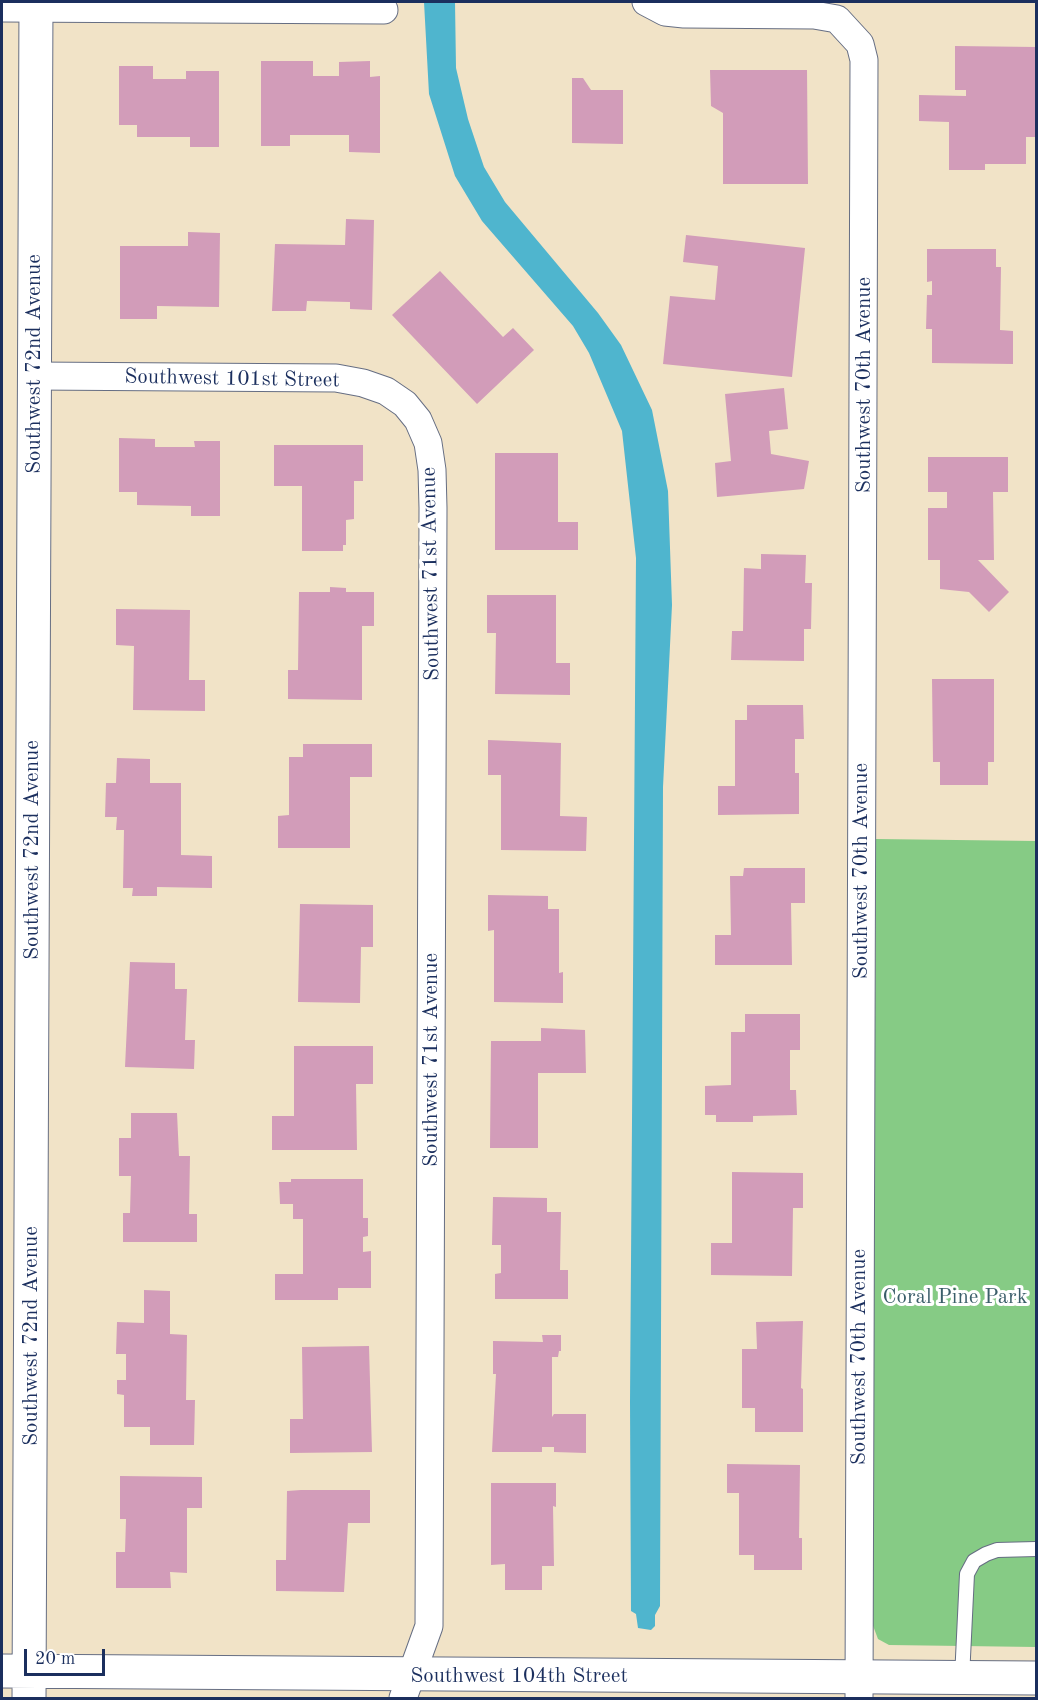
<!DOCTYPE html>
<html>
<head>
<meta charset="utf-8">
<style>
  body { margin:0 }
  #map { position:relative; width:1038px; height:1700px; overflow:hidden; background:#f1e3c7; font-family:"Old Standard TT",serif }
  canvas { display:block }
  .frame { position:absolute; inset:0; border:3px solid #1b2f5e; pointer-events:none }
  .scale { position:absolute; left:24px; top:1649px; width:81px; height:27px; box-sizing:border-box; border:3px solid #1b2f5e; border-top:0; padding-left:8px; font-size:18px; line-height:21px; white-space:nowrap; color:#1b2f5e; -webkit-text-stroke:4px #fff; paint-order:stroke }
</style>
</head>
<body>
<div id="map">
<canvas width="1038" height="1700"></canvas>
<div class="frame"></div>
<div class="scale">20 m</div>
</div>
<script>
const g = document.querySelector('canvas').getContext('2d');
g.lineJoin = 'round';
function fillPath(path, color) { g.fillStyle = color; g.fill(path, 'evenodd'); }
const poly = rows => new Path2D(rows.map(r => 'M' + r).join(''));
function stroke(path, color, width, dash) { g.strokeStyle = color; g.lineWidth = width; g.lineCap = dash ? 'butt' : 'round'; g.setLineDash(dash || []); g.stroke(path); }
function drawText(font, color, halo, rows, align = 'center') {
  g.font = font + ' "Old Standard TT",serif'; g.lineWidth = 6; g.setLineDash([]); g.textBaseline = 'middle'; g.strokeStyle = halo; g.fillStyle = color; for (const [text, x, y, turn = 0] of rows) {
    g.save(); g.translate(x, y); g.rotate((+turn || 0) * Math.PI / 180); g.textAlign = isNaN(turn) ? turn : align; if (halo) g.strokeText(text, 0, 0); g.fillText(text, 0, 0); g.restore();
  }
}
fillPath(poly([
  [876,839,1036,841,1036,1647,889,1645,878,1639,872,1623]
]), '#86cb85');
fillPath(poly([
  [424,2,455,2,456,68,468,119,484,167,505,202,598,313,621,345,652,410,668,491,672,605,663,787,660,1606,655,1615,655,1626,651,1630,638,1628,636,1614,631,1611,630,1401,636,558,622,431,589,353,573,326,482,221,455,176,429,94]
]), '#4fb5ce');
fillPath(poly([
  [955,46,1036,47,1036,137,1026,137,1026,164,985,164,985,170,949,170,949,122,919,121,919,95,966,96,966,90,955,90],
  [261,61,313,61,313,76,339,76,339,62,370,61,370,77,380,76,380,153,349,152,349,135,290,135,290,146,261,146],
  [119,66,153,66,153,79,186,79,186,71,219,71,219,147,190,147,190,137,137,137,137,125,119,125],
  [710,70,807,70,808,184,723,184,723,113,711,106],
  [572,78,583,78,591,90,623,90,623,144,572,143],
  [346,219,374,220,372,310,350,309,350,302,307,301,306,311,272,311,275,244,345,245],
  [188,232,220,233,219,307,157,306,157,319,120,319,120,246,188,246],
  [686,235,805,248,792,377,663,364,670,296,715,300,718,266,683,262],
  [927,249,996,249,996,267,1001,267,1000,330,1013,331,1013,364,932,363,932,329,926,329,927,295,932,295,932,281,927,282],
  [440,271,503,337,513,328,534,350,477,404,392,315],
  [784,388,788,429,769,431,771,454,809,461,804,489,717,497,715,463,731,461,725,394],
  [119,438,155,439,155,447,195,447,194,441,220,441,220,516,191,516,191,506,137,505,137,492,119,492],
  [274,445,363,445,363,481,354,481,354,519,346,520,346,545,343,545,343,551,302,551,302,486,274,486],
  [495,453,558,453,558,522,578,522,578,550,495,550],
  [928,457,1008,457,1008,492,993,492,994,560,978,560,1009,592,989,612,969,592,940,589,940,560,928,560,928,508,947,508,947,492,928,492],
  [761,554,806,555,805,583,812,583,811,629,804,629,804,661,731,660,732,631,743,631,744,568,761,569],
  [330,587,346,588,346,592,374,592,374,626,362,626,362,700,288,699,288,670,298,670,299,592,330,592],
  [487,595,556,595,556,663,570,663,570,695,495,694,496,633,487,633],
  [116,609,190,610,189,680,205,680,205,711,133,710,134,646,116,645],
  [932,679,994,679,994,762,988,762,988,785,940,785,940,762,933,762],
  [747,705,803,705,804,739,795,739,795,773,799,773,799,814,718,815,718,786,735,786,735,720,747,720],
  [488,740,561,743,560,816,587,817,586,851,501,850,501,775,488,775],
  [303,744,372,744,372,777,350,777,350,848,278,848,278,816,289,815,289,757,303,757],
  [117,758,150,759,150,783,181,783,181,855,212,856,212,888,157,887,157,896,132,896,133,888,123,888,124,830,116,830,117,817,105,817,106,783,116,783],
  [744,868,805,868,805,903,791,903,792,965,715,965,715,935,731,935,730,876,743,876],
  [488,895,548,896,548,909,559,909,559,973,563,972,563,1003,494,1002,494,930,488,931],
  [300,904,373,905,373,947,361,947,360,1003,298,1002],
  [130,962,175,963,175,989,187,989,185,1040,195,1040,194,1069,125,1067],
  [745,1014,800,1014,800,1050,790,1050,790,1090,796,1090,797,1115,753,1116,753,1122,716,1122,716,1115,705,1115,705,1086,731,1085,731,1032,745,1032],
  [541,1028,585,1030,586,1073,538,1073,538,1148,490,1148,491,1041,541,1041],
  [294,1046,373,1046,373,1084,356,1084,357,1150,272,1150,272,1116,294,1116],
  [131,1113,177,1113,179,1156,190,1156,189,1214,197,1214,197,1242,123,1242,123,1213,130,1213,131,1176,119,1176,119,1138,131,1138],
  [732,1172,803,1173,803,1208,793,1208,792,1276,711,1275,711,1243,732,1243],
  [291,1179,363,1179,363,1218,368,1218,368,1236,363,1237,363,1252,371,1251,371,1288,338,1288,338,1300,275,1300,275,1274,303,1274,303,1219,293,1219,293,1204,280,1204,279,1182,291,1182],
  [493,1197,547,1198,547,1212,561,1212,560,1270,568,1270,568,1299,495,1299,495,1274,501,1273,501,1245,492,1245],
  [144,1290,170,1291,170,1334,187,1335,186,1400,195,1400,194,1445,150,1445,150,1427,124,1427,124,1395,117,1394,117,1380,126,1380,126,1354,116,1354,117,1322,144,1323],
  [803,1321,801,1388,803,1389,803,1432,755,1432,755,1408,742,1408,742,1349,757,1349,756,1322],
  [542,1335,561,1335,561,1351,559,1351,558,1357,552,1357,552,1417,554,1414,586,1414,586,1453,554,1452,554,1447,542,1447,542,1452,492,1452,496,1374,493,1374,493,1341,543,1342],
  [369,1346,372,1452,290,1453,290,1419,303,1419,302,1347],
  [727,1464,800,1465,799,1538,802,1538,802,1570,754,1570,754,1555,739,1555,739,1493,727,1493],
  [120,1476,202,1477,202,1508,187,1508,187,1573,170,1572,171,1588,116,1588,116,1552,125,1552,126,1519,120,1519],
  [491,1483,556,1483,556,1507,553,1506,554,1566,542,1566,542,1590,505,1590,505,1564,491,1565],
  [301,1490,370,1490,370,1523,348,1523,344,1592,276,1591,276,1560,286,1560,287,1491]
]), '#d29cb9');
const lane = poly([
  [962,1678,967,1574,974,1561,986,1554,997,1550,1036,1549]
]);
const street = poly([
  [646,2,665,12,684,14,814,15,837,19,860,44,864,60,859,1698],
  [2,8,384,10],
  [33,376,336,378,363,383,386,391,405,404,418,420,428,443,432,470,433,508,429,1626,403,1698]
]);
const secondary = poly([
  [2,1671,1036,1678],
  [29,1698,36,2]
]);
stroke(lane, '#666e83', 16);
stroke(street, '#666e83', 29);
stroke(secondary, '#666e83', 35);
stroke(lane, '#fff', 14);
stroke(street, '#fff', 27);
stroke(secondary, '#fff', 33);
drawText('21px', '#1b2f5e', '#fff', [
  ["Southwest 72nd Avenue",34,364,-90],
  ["Southwest 101st Street",232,379,1],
  ["Southwest 70th Avenue",864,385,-90],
  ["Southwest 71st Avenue",431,574,-91],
  ["Southwest 72nd Avenue",32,850,-90],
  ["Southwest 70th Avenue",861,871,-90],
  ["Southwest 71st Avenue",431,1060,-90],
  ["Southwest 72nd Avenue",31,1336,-90],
  ["Southwest 70th Avenue",859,1357,-90],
  ["Southwest 104th Street",519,1676]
]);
drawText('21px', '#3b5e6a', '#fff', [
  ["Coral Pine Park",955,1297]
]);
</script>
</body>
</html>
